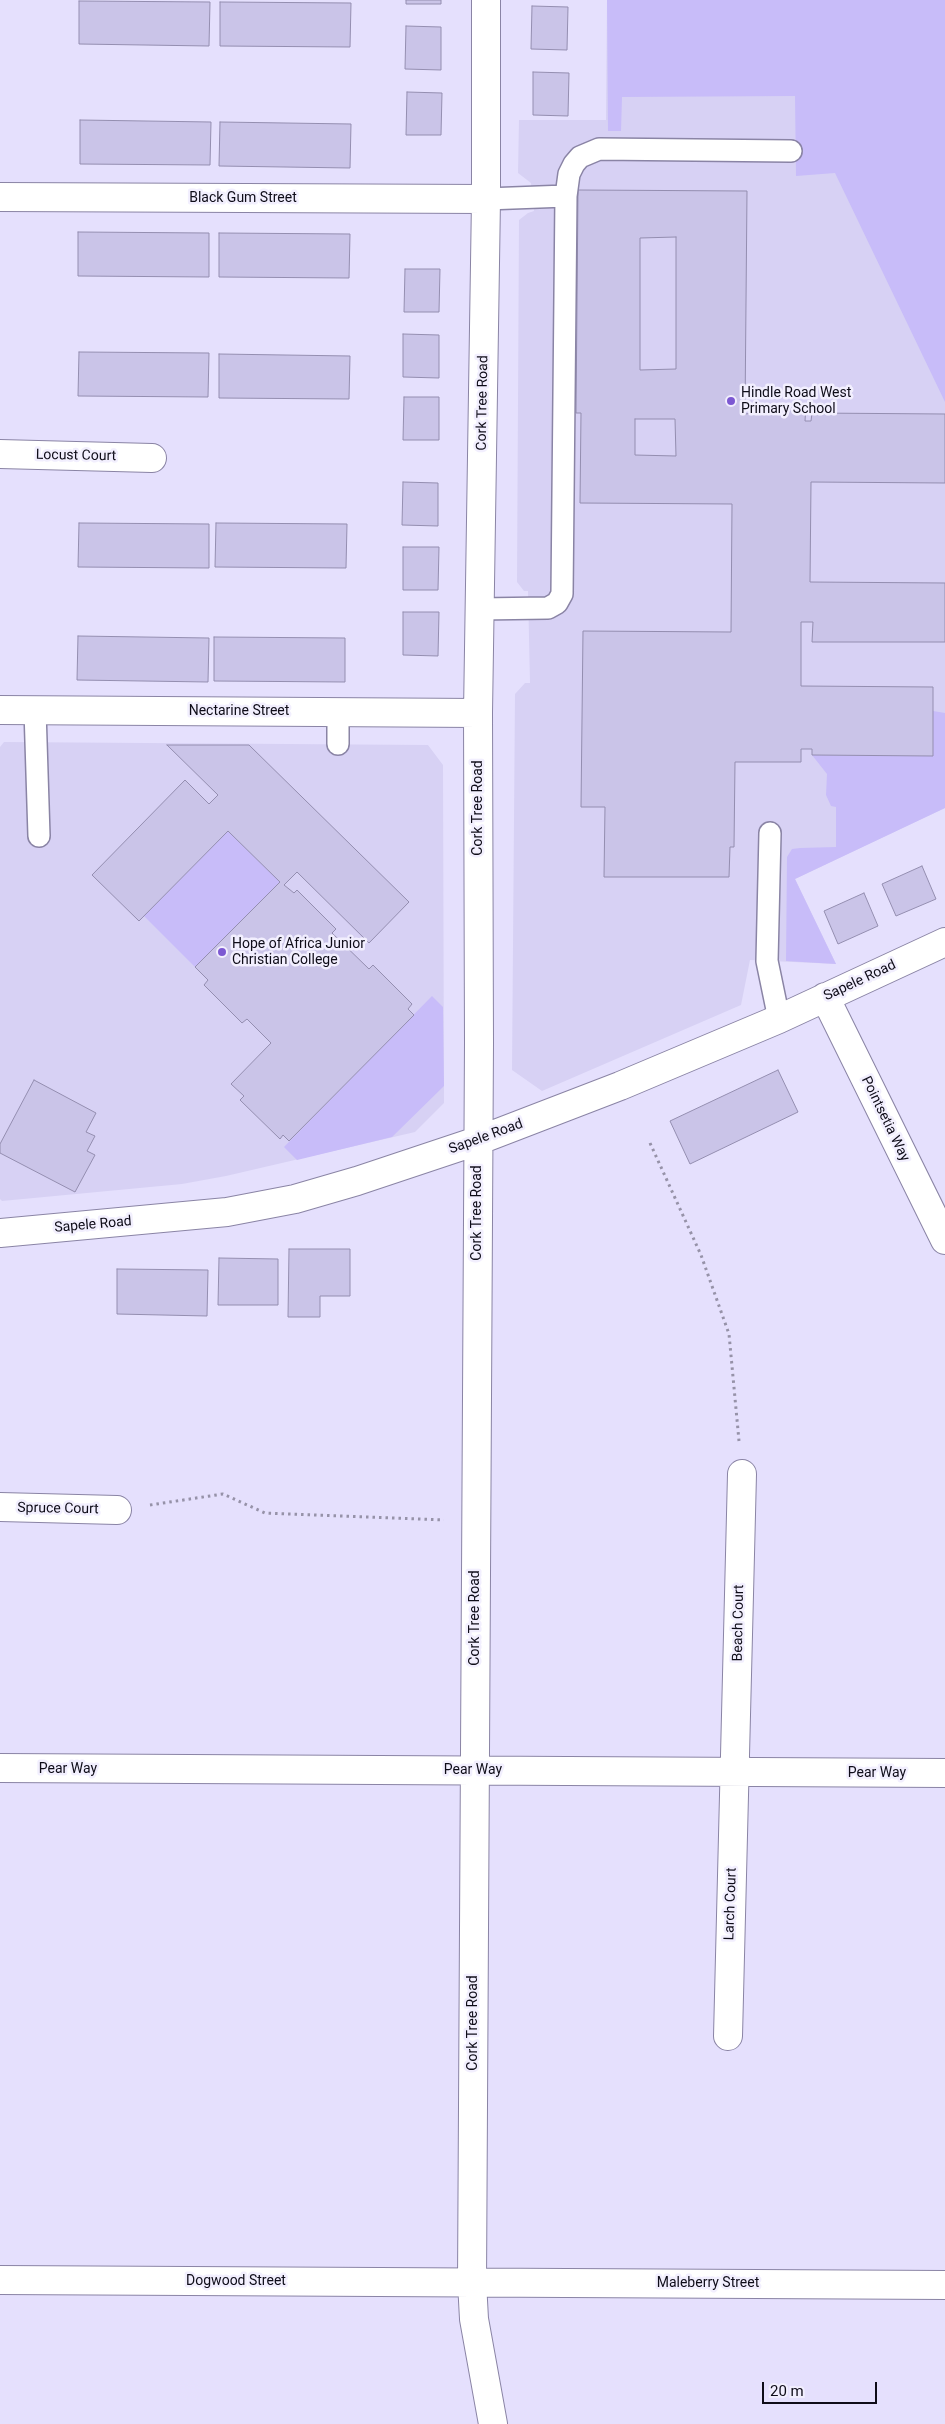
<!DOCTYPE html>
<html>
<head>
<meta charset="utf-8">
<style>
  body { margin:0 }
  #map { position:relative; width:945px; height:2424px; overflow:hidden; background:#e5e0fd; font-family:Roboto,sans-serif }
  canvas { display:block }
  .scale { position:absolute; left:762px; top:2382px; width:115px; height:22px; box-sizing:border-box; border:2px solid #0e0c18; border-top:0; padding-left:6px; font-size:15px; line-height:18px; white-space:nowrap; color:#0e0c18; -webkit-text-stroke:4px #f2effe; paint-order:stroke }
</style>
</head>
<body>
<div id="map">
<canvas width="945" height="2424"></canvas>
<div class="scale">20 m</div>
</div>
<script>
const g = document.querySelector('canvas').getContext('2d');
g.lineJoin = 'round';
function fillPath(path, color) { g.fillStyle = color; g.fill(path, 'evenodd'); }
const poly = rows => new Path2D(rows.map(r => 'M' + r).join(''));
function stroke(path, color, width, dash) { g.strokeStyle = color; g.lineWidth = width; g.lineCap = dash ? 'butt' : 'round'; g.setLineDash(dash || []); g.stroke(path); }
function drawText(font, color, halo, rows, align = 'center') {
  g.font = font + ' Roboto,sans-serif'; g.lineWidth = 5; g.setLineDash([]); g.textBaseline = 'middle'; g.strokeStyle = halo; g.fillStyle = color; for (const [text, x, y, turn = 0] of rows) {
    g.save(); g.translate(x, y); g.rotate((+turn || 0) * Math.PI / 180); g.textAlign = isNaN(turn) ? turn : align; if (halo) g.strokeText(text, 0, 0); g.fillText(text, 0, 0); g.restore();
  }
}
fillPath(poly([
  [607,0,945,0,945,808,795,879,836,964,750,960,741,1005,542,1091,512,1070,515,694,525,683,530,683,528,591,524,591,517,582,519,220,528,213,534,211,531,183,518,173,519,120,606,120],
  [4,742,428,745,443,765,444,1103,415,1132,226,1176,182,1184,2,1201,0,1199,0,747]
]), '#d7d1f4');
fillPath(poly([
  [607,0,945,0,945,402,835,173,796,176,795,96,622,97,621,131,608,131],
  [933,711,945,713,945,808,795,879,836,964,786,961,787,857,792,849,800,848,836,847,836,807,831,806,826,795,827,774,812,755,933,756],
  [228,831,280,882,195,967,144,916],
  [432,996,443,1007,444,1086,392,1137,297,1160,284,1147]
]), '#c8bcf9');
const building = poly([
  [406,0,441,0,441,4,406,4,406,0],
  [79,1,210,2,209,46,79,44,79,1],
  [220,2,351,3,350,47,220,46,220,2],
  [532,6,568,7,567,50,531,49,532,6],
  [406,26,441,27,441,70,405,69,406,26],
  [533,72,569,73,568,116,533,115,533,72],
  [407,92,442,93,441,135,406,135,407,92],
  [80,120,211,122,210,165,80,164,80,120],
  [220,122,351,124,350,168,219,166,220,122],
  [578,190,747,191,745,414,755,413,755,404,806,405,805,421,811,421,812,413,945,414,945,483,811,482,810,582,945,583,945,642,812,642,813,622,801,622,801,686,933,687,933,756,812,755,812,749,801,749,801,762,735,762,734,847,730,847,729,877,604,877,605,807,581,807,583,631,731,632,732,504,580,503,581,413,576,413,578,190],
  [676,237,676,369,640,370,640,238,676,237],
  [635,419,675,419,676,456,635,455,635,419],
  [78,232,209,233,209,277,78,276,78,232],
  [219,233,350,234,349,278,219,277,219,233],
  [405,269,440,269,439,312,404,312,405,269],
  [403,334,439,335,439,378,403,377,403,334],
  [79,352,209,353,208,397,78,396,79,352],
  [219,354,350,356,349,399,219,398,219,354],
  [404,397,439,397,439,440,403,440,404,397],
  [403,482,438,483,438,526,402,525,403,482],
  [79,523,209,524,209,568,78,567,79,523],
  [216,523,347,524,346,568,215,567,216,523],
  [403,547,439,547,438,590,403,590,403,547],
  [403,612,439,612,438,656,403,655,403,612],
  [78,636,209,638,208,682,77,680,78,636],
  [214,637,345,638,345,682,214,681,214,637],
  [167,745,249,745,409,902,369,943,297,872,284,885,294,893,297,890,336,929,332,933,369,969,373,965,412,1004,408,1009,414,1015,289,1141,283,1135,280,1139,240,1100,244,1096,231,1084,271,1043,247,1019,242,1023,204,985,208,980,195,967,280,882,228,831,139,921,92,875,185,780,209,804,218,795,167,745],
  [922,866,936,899,896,916,882,884,922,866],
  [864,893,878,926,838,944,824,911,864,893],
  [778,1070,798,1112,690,1164,670,1121,778,1070],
  [34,1080,96,1113,86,1132,95,1136,87,1151,95,1155,75,1192,0,1153,0,1144,34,1080],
  [289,1249,350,1249,350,1296,320,1296,320,1317,288,1317,289,1249],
  [219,1258,278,1259,278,1305,218,1305,219,1258],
  [117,1269,208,1270,207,1316,117,1314,117,1269]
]);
fillPath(building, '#cac4e8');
stroke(building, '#948eb0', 1);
const service = poly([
  [486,199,566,196],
  [479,609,548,608,557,603,562,594,566,196,569,174,574,164,580,157,599,149,791,151],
  [35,710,39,836],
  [338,712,338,744],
  [770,833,767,961,779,1019]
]);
const minor = poly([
  [486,0,486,199,478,713,479,1043,472,2282,474,2319,493,2424],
  [0,197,486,199],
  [0,454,152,458],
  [0,710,478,713],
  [825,997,945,1240],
  [0,1233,227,1212,295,1199,357,1181,477,1141,620,1086,779,1019,945,942],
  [0,1507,117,1510],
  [0,1768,945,1773],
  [728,2036,742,1474],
  [0,2280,945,2285]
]);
stroke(service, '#8a84a5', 24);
stroke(minor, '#8a84a5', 30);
stroke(poly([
  [650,1143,701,1255,729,1334,739,1441],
  [150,1505,223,1494,265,1513,444,1520]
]), '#9692a8', 3, [2.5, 4]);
stroke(service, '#fff', 21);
stroke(minor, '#fff', 28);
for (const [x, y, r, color] of [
  [731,401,5,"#7c58d2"],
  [222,952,5,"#7c58d2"]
]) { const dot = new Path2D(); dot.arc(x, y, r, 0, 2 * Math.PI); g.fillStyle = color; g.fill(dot); stroke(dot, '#f2effe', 2); }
drawText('14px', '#0e0c18', '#f2effe', [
  ["Black Gum Street",243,198],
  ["Cork Tree Road",483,403,-89],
  ["Locust Court",76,456,1],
  ["Nectarine Street",239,711],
  ["Cork Tree Road",478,808,-90],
  ["Sapele Road",860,981,-25],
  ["Pointsetia Way",885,1119,64],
  ["Sapele Road",486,1137,-20],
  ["Cork Tree Road",477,1213,-90],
  ["Sapele Road",93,1225,-5],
  ["Spruce Court",58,1509,1],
  ["Cork Tree Road",475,1618,-90],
  ["Beach Court",739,1623,-89],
  ["Pear Way",68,1769],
  ["Pear Way",473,1770],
  ["Pear Way",877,1773],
  ["Larch Court",731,1904,-88],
  ["Cork Tree Road",473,2023,-90],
  ["Dogwood Street",236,2281],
  ["Maleberry Street",708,2283]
]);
drawText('14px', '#0e0c18', '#f2effe', [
  ["Hindle Road West",741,393],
  ["Primary School",741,409],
  ["Hope of Africa Junior",232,944],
  ["Christian College",232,960]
], 'left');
</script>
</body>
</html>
